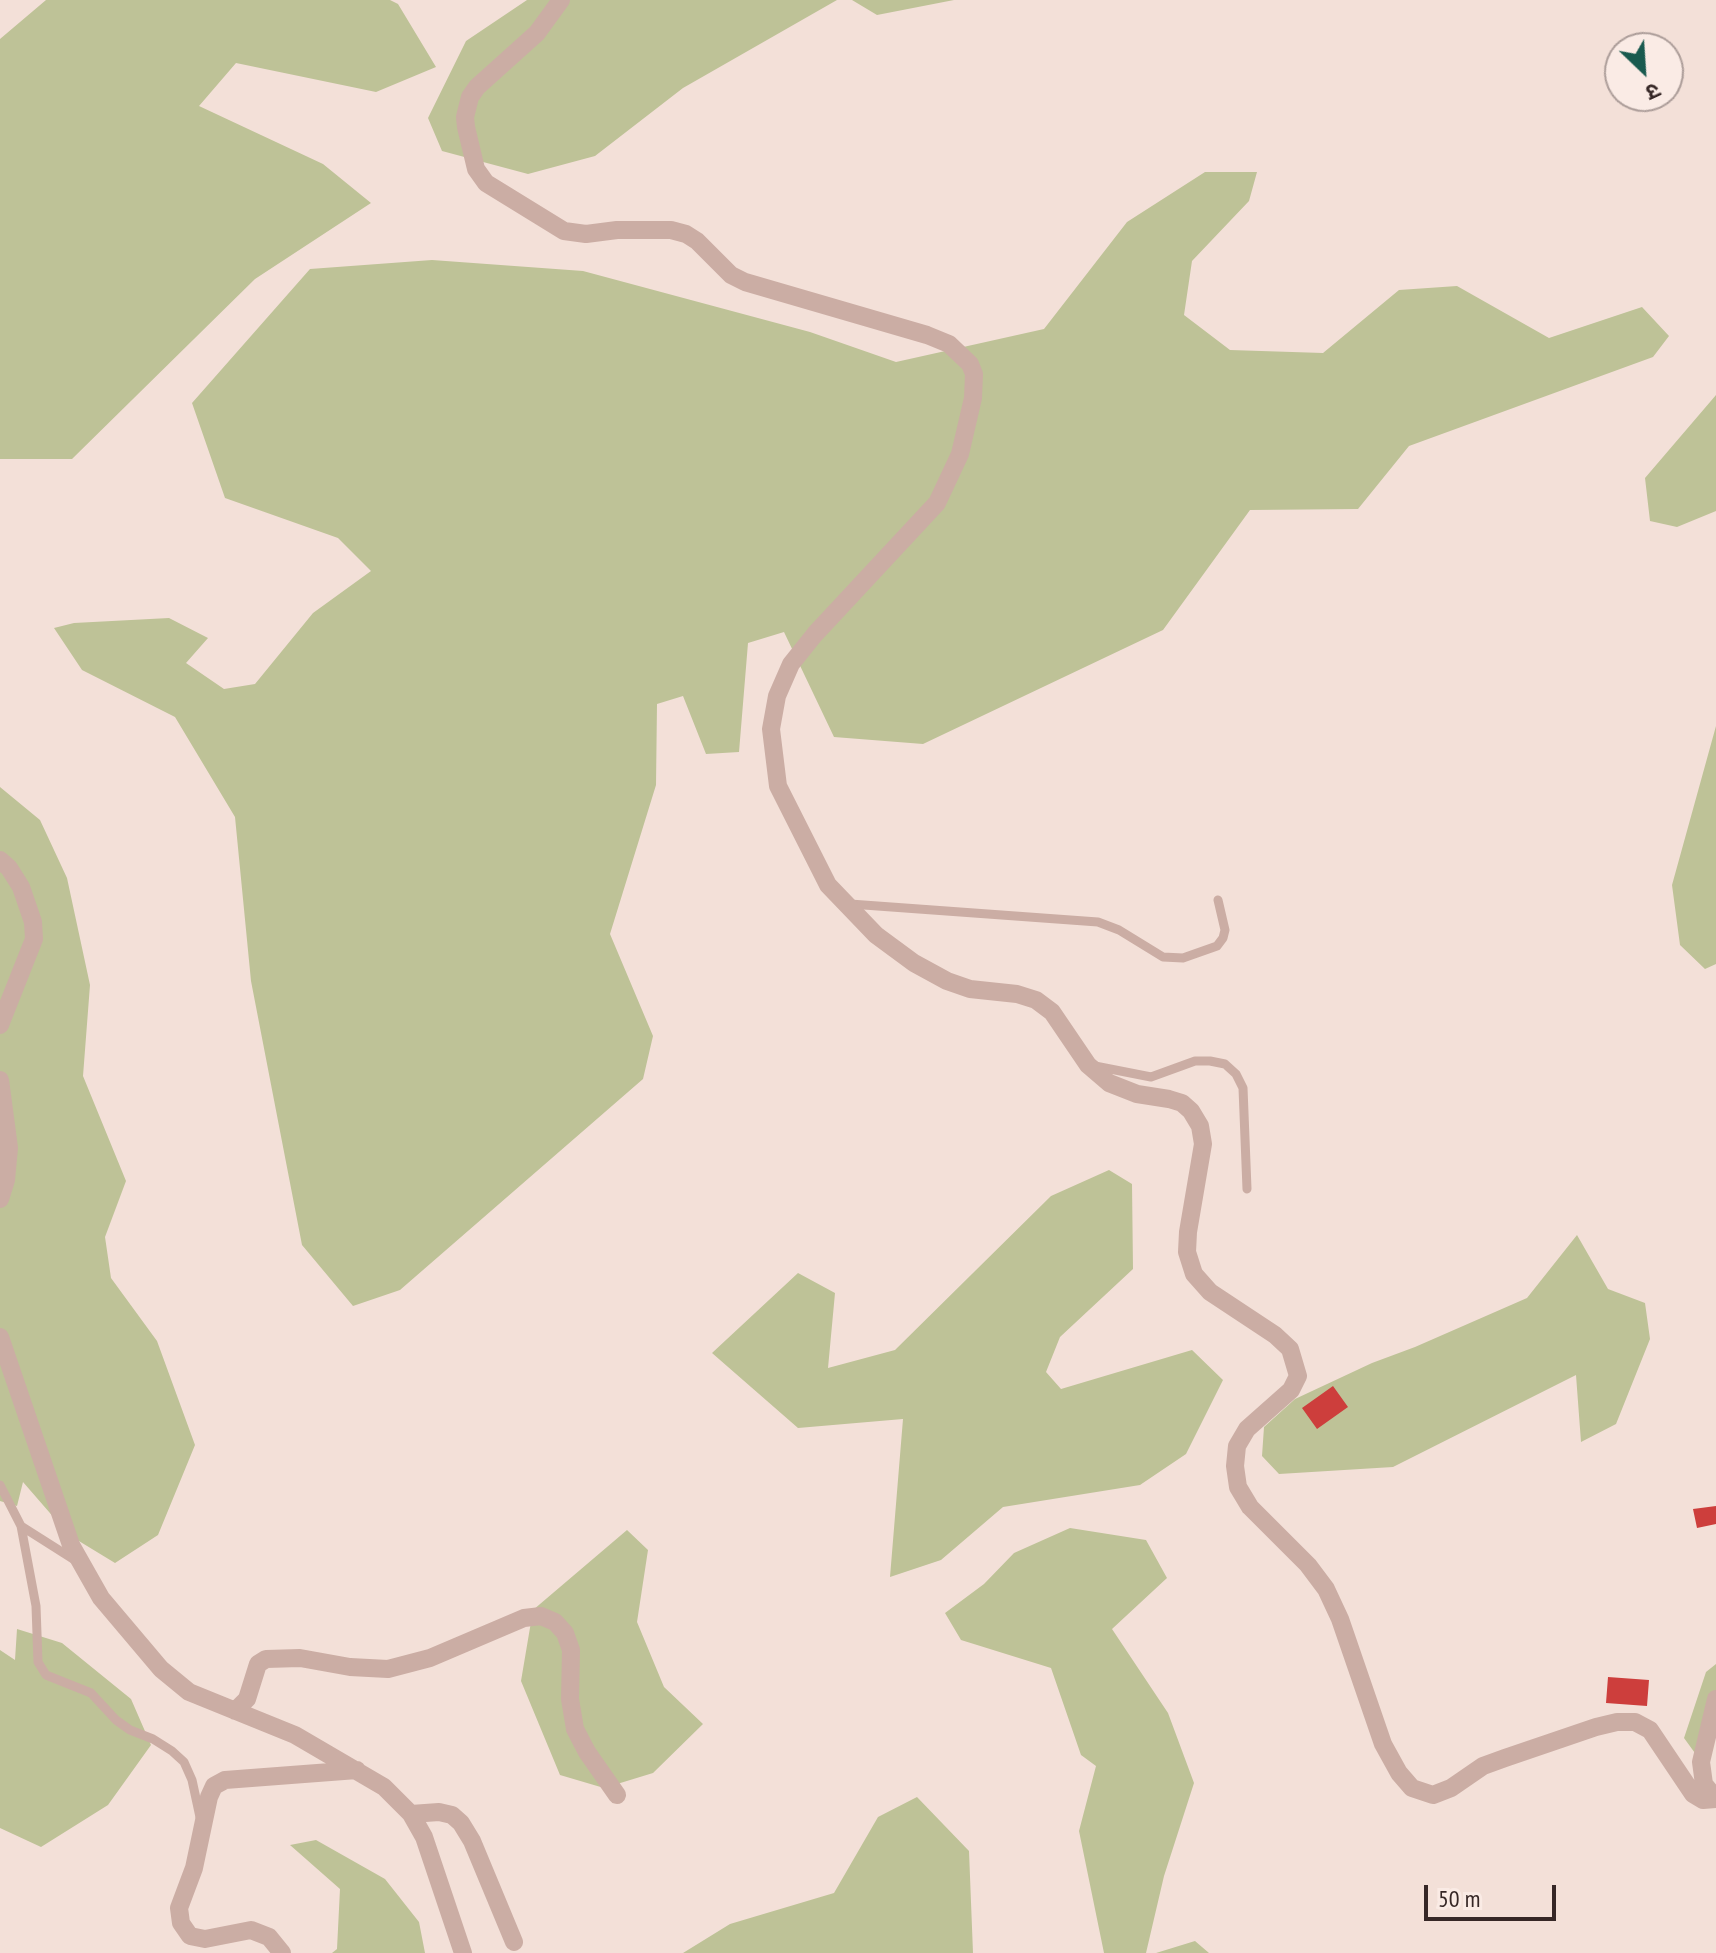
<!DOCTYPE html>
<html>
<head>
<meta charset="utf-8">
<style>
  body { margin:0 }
  #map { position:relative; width:1716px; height:1953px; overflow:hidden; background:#f3e0d8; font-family:"PT Sans Narrow","Noto Sans Devanagari",sans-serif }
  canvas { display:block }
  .north { position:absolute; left:1604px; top:32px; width:80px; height:80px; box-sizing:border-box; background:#faebe5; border:2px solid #ac9d99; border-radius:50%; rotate:155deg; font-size:22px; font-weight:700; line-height:32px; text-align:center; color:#362726 }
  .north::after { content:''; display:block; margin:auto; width:28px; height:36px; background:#195a4f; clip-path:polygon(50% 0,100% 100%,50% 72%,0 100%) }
  .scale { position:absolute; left:1424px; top:1885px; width:132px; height:36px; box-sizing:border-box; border:4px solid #362726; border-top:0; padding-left:10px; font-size:24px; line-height:28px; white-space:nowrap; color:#362726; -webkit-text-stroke:6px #faebe5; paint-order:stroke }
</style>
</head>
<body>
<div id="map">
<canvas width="1716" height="1953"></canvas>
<div class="north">उ</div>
<div class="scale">50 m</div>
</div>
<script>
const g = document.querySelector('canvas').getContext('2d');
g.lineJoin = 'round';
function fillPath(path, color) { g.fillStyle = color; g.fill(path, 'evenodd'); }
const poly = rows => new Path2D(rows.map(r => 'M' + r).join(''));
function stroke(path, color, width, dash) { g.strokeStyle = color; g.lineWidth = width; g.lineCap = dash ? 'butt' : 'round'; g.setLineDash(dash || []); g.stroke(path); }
fillPath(poly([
  [46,0,390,0,398,4,436,67,376,92,236,63,199,106,323,164,371,203,255,279,72,459,0,459,0,39],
  [527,0,837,0,683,88,595,156,528,174,442,151,428,118,466,41],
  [852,0,954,0,877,15],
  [1205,172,1257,172,1249,201,1192,261,1184,315,1230,350,1323,353,1399,290,1457,286,1549,338,1642,307,1669,336,1653,357,1409,446,1358,509,1250,510,1163,630,923,744,834,737,784,632,748,643,739,752,706,754,683,696,657,704,656,785,610,934,653,1036,643,1079,400,1290,353,1306,302,1245,251,981,235,817,175,717,82,670,54,628,74,623,169,618,208,638,186,663,224,689,255,684,313,613,371,571,338,538,225,498,192,403,310,269,432,260,583,271,810,332,896,362,1044,329,1127,222],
  [1716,395,1716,511,1677,527,1650,521,1645,478],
  [1716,726,1716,964,1705,969,1680,945,1672,885],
  [0,787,40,820,67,878,90,985,83,1076,126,1181,105,1237,111,1278,157,1341,195,1445,158,1535,115,1563,69,1535,23,1482,17,1506,0,1501],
  [1109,1170,1132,1184,1133,1269,1060,1337,1046,1372,1061,1389,1192,1350,1223,1380,1186,1454,1140,1485,1003,1507,941,1560,890,1577,903,1419,798,1428,712,1353,798,1273,835,1293,828,1368,895,1350,1051,1196],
  [1577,1235,1608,1289,1645,1303,1650,1339,1616,1424,1581,1442,1576,1375,1393,1467,1279,1474,1262,1456,1264,1427,1295,1399,1372,1363,1415,1347,1527,1298],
  [1070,1528,1146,1540,1167,1578,1112,1629,1168,1713,1194,1783,1164,1876,1146,1953,1104,1953,1079,1831,1096,1766,1081,1755,1051,1668,961,1640,945,1613,984,1584,1014,1553],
  [627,1530,648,1550,637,1622,664,1687,703,1724,653,1773,604,1788,560,1775,521,1681,533,1610],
  [17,1629,62,1643,131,1699,151,1745,108,1805,41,1847,0,1828,0,1650,15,1660],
  [1716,1664,1716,1717,1700,1760,1684,1738,1706,1672],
  [917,1797,969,1851,973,1953,683,1953,730,1924,834,1893,878,1817],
  [316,1840,385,1879,419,1922,425,1953,332,1953,337,1949,340,1889,290,1845],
  [1195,1941,1209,1953,1156,1953]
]), '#bec297');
fillPath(poly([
  [1333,1386,1348,1407,1317,1429,1302,1408],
  [1716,1506,1716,1524,1697,1528,1693,1509],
  [1608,1677,1649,1680,1647,1706,1606,1703]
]), '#cd3e3c');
stroke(poly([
  [850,904,1098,922,1119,930,1163,957,1183,958,1217,946,1223,938,1225,930,1218,900],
  [1095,1066,1151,1077,1195,1061,1210,1061,1225,1064,1236,1074,1243,1088,1247,1189],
  [0,1485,21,1526,73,1559],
  [21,1526,36,1606,38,1662,46,1675,91,1693,116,1720,130,1730,153,1739,172,1751,184,1762,192,1780,200,1817]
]), '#cbada4', 9);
stroke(poly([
  [561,0,537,33,477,87,470,97,465,117,466,127,476,169,486,183,564,231,586,234,617,230,671,230,686,234,697,241,731,275,745,282,927,335,949,344,970,364,974,374,973,398,960,454,937,503,815,634,791,664,777,696,771,729,778,786,828,885,876,935,914,963,947,981,970,989,1017,994,1036,1000,1052,1012,1088,1065,1109,1083,1137,1094,1169,1099,1182,1103,1191,1111,1200,1126,1203,1144,1188,1232,1187,1252,1194,1274,1210,1292,1275,1335,1290,1349,1298,1376,1291,1390,1247,1429,1237,1446,1235,1466,1238,1487,1250,1507,1308,1565,1326,1589,1340,1619,1383,1744,1399,1773,1412,1788,1433,1795,1451,1788,1483,1766,1505,1758,1596,1727,1617,1722,1635,1722,1650,1730,1693,1794,1703,1800,1716,1799],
  [0,860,9,868,21,887,33,922,34,939,0,1025],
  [0,1080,9,1148,6,1180,0,1199],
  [0,1337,71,1545,101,1598,161,1669,189,1692,295,1735,384,1787,411,1814,424,1837,463,1953],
  [1716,1699,1701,1762,1704,1784,1716,1799],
  [235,1711,247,1699,258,1664,266,1659,300,1658,350,1667,388,1669,430,1658,524,1618,541,1616,555,1622,565,1633,571,1650,570,1699,575,1729,587,1752,617,1795],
  [411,1814,439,1812,452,1815,461,1823,472,1841,514,1942],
  [282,1953,269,1937,251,1930,205,1939,190,1936,181,1923,179,1908,194,1868,209,1797,214,1786,225,1780,357,1770]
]), '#cbada4', 18);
</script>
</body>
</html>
